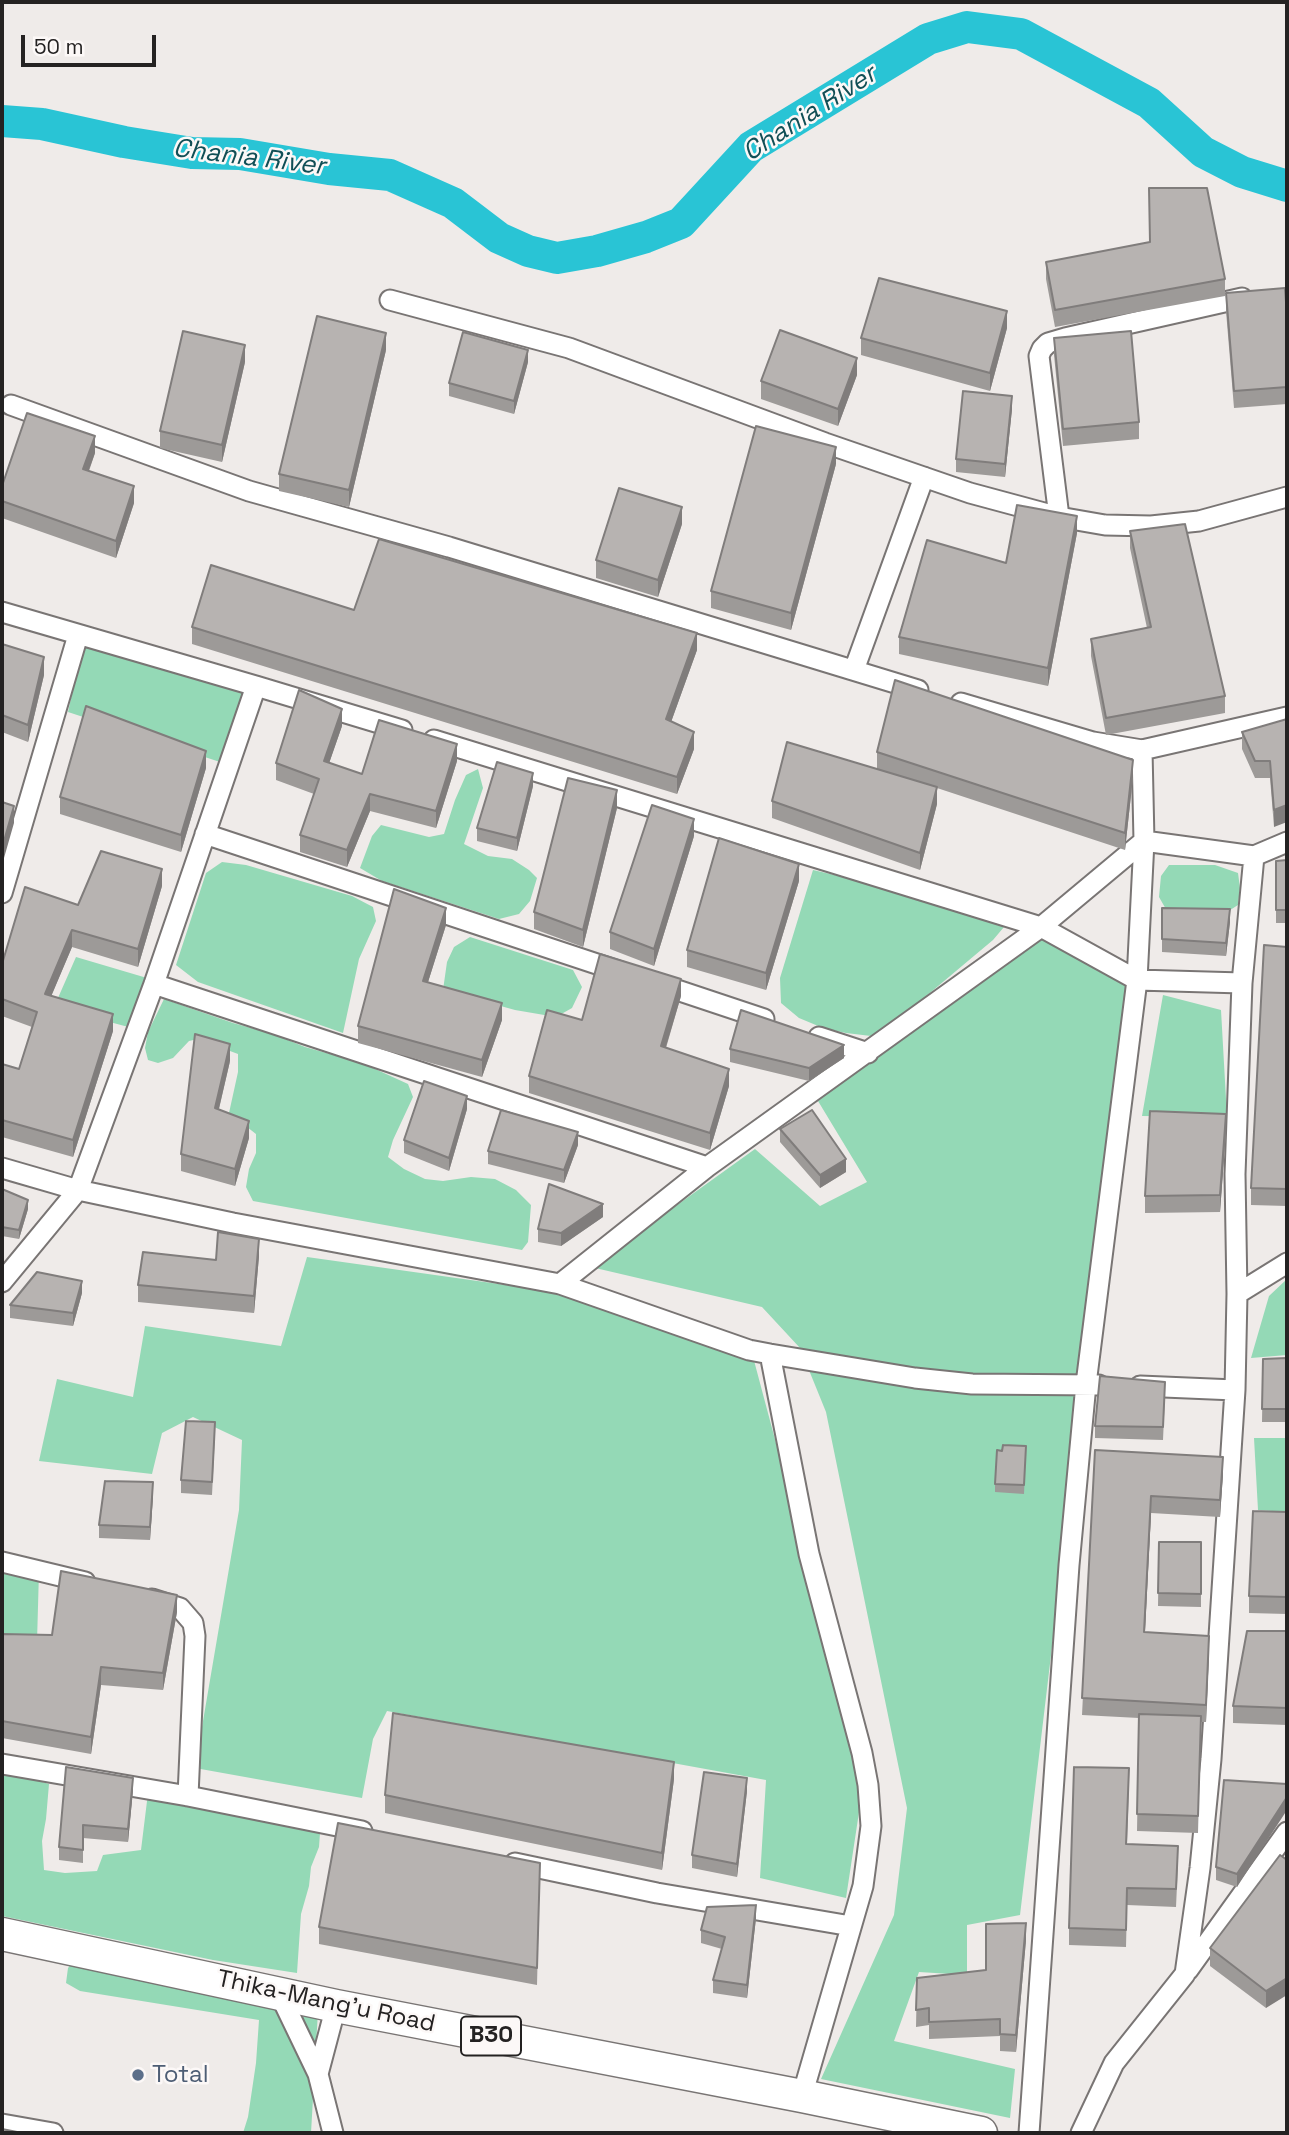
<!DOCTYPE html>
<html>
<head>
<meta charset="utf-8">
<style>
  body { margin:0 }
  #map { position:relative; width:1289px; height:2135px; overflow:hidden; background:#efebe9; font-family:"Space Grotesk",sans-serif }
  canvas { display:block }
  .frame { position:absolute; inset:0; border:4px solid #242222; pointer-events:none }
  .scale { position:absolute; left:21px; top:35px; width:135px; height:32px; box-sizing:border-box; border:4px solid #242222; border-top:0; padding-left:9px; font-size:21px; line-height:24px; white-space:nowrap; color:#242222; -webkit-text-stroke:5px #fcf8f7; paint-order:stroke }
</style>
</head>
<body>
<div id="map">
<canvas width="1289" height="2135"></canvas>
<div class="frame"></div>
<div class="scale">50 m</div>
</div>
<script>
const g = document.querySelector('canvas').getContext('2d');
g.lineJoin = 'round';
function fillPath(path, color) { g.fillStyle = color; g.fill(path, 'evenodd'); }
const poly = rows => new Path2D(rows.map(r => 'M' + r).join(''));
function stroke(path, color, width, dash) { g.strokeStyle = color; g.lineWidth = width; g.lineCap = dash ? 'butt' : 'round'; g.setLineDash(dash || []); g.stroke(path); }
function drawText(font, color, halo, rows, align = 'center') {
  g.font = font + ' "Space Grotesk",sans-serif'; g.lineWidth = 5; g.setLineDash([]); g.textBaseline = 'middle'; g.strokeStyle = halo; g.fillStyle = color; for (const [text, x, y, turn = 0] of rows) {
    g.save(); g.translate(x, y); g.rotate((+turn || 0) * Math.PI / 180); g.textAlign = isNaN(turn) ? turn : align; if (halo) g.strokeText(text, 0, 0); g.fillText(text, 0, 0); g.restore();
  }
}
fillPath(poly([
  [83,643,247,690,223,763,68,712],
  [478,769,483,788,464,844,488,856,512,859,529,870,537,878,530,901,519,914,499,919,382,881,360,868,372,836,381,825,429,837,444,834,455,800,466,775],
  [222,862,246,865,352,896,373,907,376,921,359,959,343,1033,198,982,176,965,206,873],
  [1169,865,1215,865,1238,873,1240,888,1238,905,1227,912,1167,911,1159,897,1161,876],
  [813,870,882,886,990,919,1004,927,993,940,894,1023,871,1036,846,1033,823,1028,799,1018,781,1003,780,978],
  [1031,932,1132,976,1020,1915,967,1925,967,1975,919,1972,894,2041,1015,2069,1010,2118,821,2079,894,1915,907,1808,826,1412,800,1348,762,1307,591,1267,755,1149,820,1206,867,1182,818,1101],
  [470,937,573,970,582,987,572,1008,556,1017,515,1010,443,990,447,962,454,947],
  [76,957,147,978,132,1028,54,1007],
  [1163,995,1221,1010,1227,1117,1142,1116],
  [164,999,233,1023,273,1034,305,1047,362,1063,408,1084,413,1097,393,1140,388,1157,404,1169,425,1179,443,1181,471,1177,495,1179,516,1190,531,1205,528,1242,522,1250,253,1201,246,1187,249,1169,256,1153,256,1134,229,1113,238,1072,238,1054,198,1039,189,1041,173,1058,158,1063,148,1060,145,1048,148,1032],
  [307,1257,577,1295,752,1353,810,1571,861,1799,846,1898,760,1878,766,1780,387,1711,373,1739,362,1798,195,1768,239,1510,242,1440,193,1417,162,1433,152,1474,39,1461,57,1379,133,1397,145,1326,281,1346],
  [1287,1279,1287,1355,1251,1358,1269,1296],
  [1254,1438,1287,1438,1287,1512,1258,1510],
  [2,1564,39,1571,37,1642,2,1642],
  [2,1770,49,1784,46,1819,42,1841,44,1870,65,1873,97,1871,103,1855,141,1850,148,1793,307,1824,320,1833,319,1847,311,1867,309,1886,301,1914,297,1973,213,1960,2,1916],
  [77,1957,318,2011,311,2133,243,2133,248,2117,256,2063,259,2020,80,1991,66,1983,68,1968]
]), '#94d9b6');
stroke(poly([
  [2,121,42,124,124,142,192,153,240,154,329,169,390,175,453,203,499,238,528,251,557,258,597,251,646,237,681,223,751,147,928,39,967,27,1021,34,1149,103,1203,152,1242,172,1287,186]
]), '#29c4d5', 32);
const minor = poly([
  [390,300,569,348,825,443,970,493,1059,517,1105,525,1151,526,1199,521,1287,497],
  [11,405,249,491,449,547,918,690],
  [1059,517,1039,356,1042,349,1048,343,1065,338,1242,298],
  [2,612,256,686],
  [854,670,924,477],
  [961,703,1093,742,1142,750,1287,717],
  [434,740,1041,927,1137,980,1242,983],
  [205,834,621,972],
  [2,893,78,635],
  [656,983,764,1019],
  [154,984,707,1167],
  [819,1037,868,1053],
  [2,1168,78,1190,154,984,256,686,402,730],
  [2,1282,78,1190,233,1223,560,1284,749,1350,770,1354,915,1378,972,1384,1099,1385],
  [560,1284,707,1167,1041,927,1144,841,1254,856],
  [1237,1294,1287,1263],
  [770,1354,809,1554,862,1753,868,1785,871,1826,863,1886,802,2096],
  [1140,1386,1235,1390],
  [2,1562,85,1582],
  [152,1599,180,1608,193,1623,195,1636,188,1796],
  [2,1764,188,1796,362,1831],
  [515,1863,657,1893,851,1926],
  [1188,1970,1287,1832],
  [279,1993,318,2074,333,2133],
  [318,2074,336,2006],
  [2,2124,53,2133],
  [1029,2133,1069,1565,1086,1384,1137,980,1144,841,1142,750],
  [1081,2133,1114,2063,1185,1974,1200,1868,1211,1759,1235,1390,1237,1294,1235,1174,1242,983,1254,856,1287,842]
]);
const trunk = poly([
  [2,1934,336,2006,802,2096,981,2133]
]);
stroke(minor, '#797574', 23);
stroke(trunk, '#797574', 35);
stroke(minor, '#fff', 19);
stroke(trunk, '#fff', 32);
fillPath(poly([
  [1150,242,1225,279,1225,296,1055,327,1046,279,1046,262],
  [1226,293,1287,316,1287,404,1234,408,1226,311],
  [1007,328,990,391,861,355,861,338],
  [1054,338,1139,422,1139,439,1063,446,1054,355],
  [386,350,349,507,279,491,279,474],
  [245,362,222,462,160,448,160,431],
  [528,362,514,414,449,396,449,383],
  [857,375,838,426,761,399,761,381],
  [1012,409,1005,477,956,472,956,459],
  [95,453,89,471,134,503,116,558,2,518,2,483],
  [836,464,791,630,711,608,711,591],
  [682,524,658,597,596,578,596,560],
  [1130,531,1225,696,1225,713,1106,735,1091,656,1091,639,1147,628,1130,548],
  [1077,533,1048,686,899,654,899,637,1006,563],
  [354,610,697,650,671,722,694,749,677,794,192,644,192,627],
  [2,644,44,675,28,742,2,732],
  [1287,719,1274,827,1270,778,1255,778,1242,749,1242,732],
  [342,726,329,763,362,774,457,761,436,828,370,811,347,867,300,852,300,835,314,794,276,780,276,763],
  [877,752,1133,777,1125,850,937,788,937,804,920,870,772,818,772,801,877,769],
  [206,768,181,852,60,814,60,797],
  [533,786,517,851,477,841,477,828],
  [617,808,583,947,534,929,534,912],
  [694,836,654,966,610,949,610,932],
  [1287,860,1287,923,1276,923,1276,861],
  [799,881,766,990,687,967,687,950],
  [162,886,138,967,72,947,51,996,113,1031,73,1157,2,1137,2,1064,19,1069,32,1027,2,1016,2,964],
  [1162,908,1230,922,1226,956,1162,952],
  [446,925,428,982,502,1020,482,1077,358,1043,358,1026],
  [1287,947,1287,1206,1251,1205,1251,1188],
  [681,996,666,1048,729,1086,710,1150,529,1093,529,1076,582,1020],
  [730,1049,844,1058,809,1081,730,1062],
  [230,1061,219,1109,249,1138,235,1186,181,1171,181,1154],
  [467,1109,449,1171,404,1153,404,1140],
  [780,1129,846,1172,820,1188,780,1142],
  [1226,1131,1220,1212,1145,1213,1145,1196],
  [578,1145,564,1183,488,1164,488,1151],
  [2,1189,28,1209,19,1239,2,1236],
  [603,1217,561,1246,538,1242,538,1229],
  [259,1256,254,1313,138,1302,138,1285,216,1260],
  [82,1293,73,1326,10,1318,10,1305],
  [1287,1358,1287,1422,1262,1422,1263,1359],
  [1165,1395,1163,1440,1095,1438,1095,1426],
  [215,1435,212,1495,181,1493,181,1480],
  [1026,1446,1024,1494,995,1492,995,1484],
  [1095,1450,1223,1474,1220,1517,1151,1513,1145,1632,1209,1653,1206,1722,1201,1722,1198,1833,1137,1831,1139,1718,1082,1715],
  [153,1495,150,1540,99,1538,99,1525],
  [1287,1512,1287,1614,1249,1613,1249,1596],
  [1159,1542,1201,1542,1201,1607,1158,1606],
  [177,1612,163,1690,101,1685,91,1754,2,1738,2,1634,52,1635],
  [1287,1631,1287,1725,1233,1723,1233,1706],
  [66,1767,133,1790,128,1842,83,1838,83,1863,59,1860,59,1847],
  [674,1779,662,1870,385,1813,385,1795],
  [1287,1784,1237,1887,1216,1880,1216,1867],
  [1129,1785,1127,1844,1178,1863,1176,1907,1127,1905,1126,1947,1069,1945,1069,1928],
  [747,1791,737,1877,692,1868,692,1855],
  [1287,1860,1266,2008,1210,1966,1210,1948],
  [540,1863,537,1985,319,1944,319,1927],
  [756,1918,747,1998,713,1993,713,1980,722,1949,701,1943,701,1930],
  [1026,1940,1016,2052,1000,2051,1000,2036,929,2039,929,2025,916,2027,917,1978,986,1970]
]), '#9d9a98');
fillPath(poly([
  [1007,311,1007,328,990,391,990,373],
  [386,333,386,350,349,507,349,490],
  [245,345,245,362,222,462,222,445],
  [528,350,528,362,514,414,514,401],
  [857,358,857,375,838,426,838,409],
  [1012,396,1012,409,1005,477,1005,464],
  [95,436,95,453,83,486,83,469],
  [836,447,836,464,791,630,791,613],
  [134,486,134,503,116,558,116,541],
  [682,507,682,524,658,597,658,580],
  [1077,516,1077,533,1048,686,1048,668],
  [697,633,697,650,666,736,666,719],
  [44,657,44,675,28,742,28,725],
  [342,709,342,726,324,778,324,761],
  [694,732,694,749,677,794,677,777],
  [457,744,457,761,436,828,436,811],
  [206,751,206,768,181,852,181,835],
  [1133,760,1133,777,1125,850,1125,833],
  [533,773,533,786,517,851,517,838],
  [937,787,937,804,920,870,920,853],
  [617,790,617,808,583,947,583,930],
  [370,794,370,811,347,867,347,850],
  [1287,805,1287,822,1274,827,1274,810],
  [14,806,14,823,2,865,2,848],
  [694,819,694,836,654,966,654,949],
  [799,864,799,881,766,990,766,973],
  [162,869,162,886,138,967,138,949],
  [446,908,446,925,423,998,423,981],
  [1230,909,1230,922,1226,956,1226,943],
  [72,930,72,947,45,1011,45,994],
  [681,979,681,996,661,1063,661,1046],
  [502,1003,502,1020,482,1077,482,1060],
  [113,1014,113,1031,73,1157,73,1140],
  [230,1044,230,1061,215,1125,215,1108],
  [844,1045,844,1058,809,1081,809,1068],
  [729,1069,729,1086,710,1150,710,1133],
  [467,1096,467,1109,449,1171,449,1158],
  [1226,1114,1226,1131,1220,1212,1220,1195],
  [249,1121,249,1138,235,1186,235,1169],
  [578,1132,578,1145,564,1183,564,1170],
  [846,1159,846,1172,820,1188,820,1175],
  [28,1200,28,1209,19,1239,19,1230],
  [603,1204,603,1217,561,1246,561,1233],
  [259,1239,259,1256,254,1313,254,1296],
  [82,1281,82,1293,73,1326,73,1313],
  [1223,1457,1223,1474,1220,1517,1220,1500],
  [153,1482,153,1495,150,1540,150,1527],
  [1151,1496,1151,1513,1144,1649,1144,1632],
  [177,1595,177,1612,163,1690,163,1673],
  [1209,1636,1209,1653,1206,1722,1206,1705],
  [101,1667,101,1685,91,1754,91,1737],
  [674,1762,674,1779,662,1870,662,1853],
  [133,1778,133,1790,128,1842,128,1829],
  [747,1778,747,1791,737,1877,737,1864],
  [1287,1797,1287,1810,1237,1887,1237,1874],
  [756,1905,756,1918,747,1998,747,1985],
  [1026,1923,1026,1940,1016,2052,1016,2035],
  [1287,1978,1287,1995,1266,2008,1266,1991]
]), '#807d7c');
const building = poly([
  [1149,188,1207,188,1225,279,1055,310,1046,262,1150,242,1149,188],
  [879,278,1007,311,990,373,861,338,879,278],
  [1285,288,1287,316,1287,387,1234,391,1226,293,1285,288],
  [317,316,386,333,349,490,279,474,317,316],
  [780,330,857,358,838,409,761,381,780,330],
  [183,331,245,345,222,445,160,431,183,331],
  [1131,331,1139,422,1063,429,1054,338,1131,331],
  [463,332,528,350,514,401,449,383,463,332],
  [963,391,1012,396,1005,464,956,459,963,391],
  [27,413,95,436,83,469,134,486,116,541,2,501,2,483,3,483,27,413],
  [756,426,836,447,791,613,711,591,756,426],
  [619,488,682,507,658,580,596,560,619,488],
  [1017,505,1077,516,1048,668,899,637,927,540,1006,563,1017,505],
  [1185,524,1225,696,1106,718,1091,639,1151,627,1130,531,1185,524],
  [379,539,697,633,666,719,694,732,677,777,192,627,211,565,354,610,379,539],
  [2,644,44,657,28,725,2,715,2,644],
  [895,680,1133,760,1125,833,877,752,895,680],
  [299,690,342,709,324,761,362,774,379,720,457,744,436,811,370,794,347,850,300,835,319,779,276,763,299,690],
  [86,706,206,751,181,835,60,797,86,706],
  [1287,719,1287,805,1274,810,1270,761,1255,761,1242,732,1287,719],
  [787,742,937,787,920,853,772,801,787,742],
  [497,762,533,773,517,838,477,828,497,762],
  [568,778,617,790,583,930,534,912,568,778],
  [2,802,14,806,2,848,2,802],
  [652,805,694,819,654,949,610,932,652,805],
  [719,838,799,864,766,973,687,950,719,838],
  [101,851,162,869,138,949,72,930,45,994,113,1014,73,1140,2,1120,2,1064,19,1069,37,1012,2,999,2,964,25,887,78,905,101,851],
  [1287,860,1287,910,1276,910,1276,861,1287,860],
  [394,889,446,908,423,981,502,1003,482,1060,358,1026,394,889],
  [1162,908,1230,909,1226,943,1162,939,1162,908],
  [1264,945,1287,947,1287,1189,1251,1188,1264,945],
  [600,954,681,979,661,1046,729,1069,710,1133,529,1076,547,1010,582,1020,600,954],
  [741,1010,844,1045,809,1068,730,1049,741,1010],
  [195,1034,230,1044,215,1108,249,1121,235,1169,181,1154,195,1034],
  [424,1081,467,1096,449,1158,404,1140,424,1081],
  [501,1110,578,1132,564,1170,488,1151,501,1110],
  [812,1110,846,1159,820,1175,780,1129,812,1110],
  [1150,1111,1226,1114,1220,1195,1145,1196,1150,1111],
  [549,1184,603,1204,561,1233,538,1229,549,1184],
  [2,1189,28,1200,19,1230,2,1227,2,1189],
  [218,1232,259,1239,254,1296,138,1285,143,1252,216,1260,218,1232],
  [37,1272,82,1281,73,1313,10,1305,37,1272],
  [1287,1358,1287,1409,1262,1409,1263,1359,1287,1358],
  [1100,1376,1165,1382,1163,1427,1095,1426,1100,1376],
  [186,1421,215,1422,212,1482,181,1480,186,1421],
  [1003,1445,1026,1446,1024,1485,995,1484,997,1450,1002,1451,1003,1445],
  [1095,1450,1223,1457,1220,1500,1151,1496,1144,1632,1209,1636,1206,1705,1082,1698,1095,1450],
  [105,1481,153,1482,150,1527,99,1525,105,1481],
  [1253,1511,1287,1512,1287,1597,1249,1596,1253,1511],
  [1159,1542,1201,1542,1201,1594,1158,1593,1159,1542],
  [61,1571,177,1595,163,1673,101,1667,91,1737,2,1721,2,1634,52,1635,61,1571],
  [1247,1631,1287,1631,1287,1708,1233,1706,1247,1631],
  [393,1713,674,1762,662,1853,385,1795,393,1713],
  [1139,1714,1201,1716,1198,1816,1137,1814,1139,1714],
  [66,1767,133,1778,128,1829,83,1825,83,1850,59,1847,66,1767],
  [1074,1767,1129,1768,1126,1844,1178,1846,1176,1889,1127,1888,1126,1930,1069,1928,1074,1767],
  [704,1772,747,1778,737,1864,692,1855,704,1772],
  [1224,1780,1287,1784,1287,1797,1237,1874,1216,1867,1224,1780],
  [338,1823,540,1863,537,1968,319,1927,338,1823],
  [1280,1855,1287,1860,1287,1978,1266,1991,1210,1948,1280,1855],
  [756,1905,747,1985,713,1980,725,1937,701,1930,707,1907,756,1905],
  [1026,1923,1016,2035,1000,2034,1000,2019,929,2022,929,2008,916,2010,917,1978,986,1970,986,1924,1026,1923],
  [2,2129,17,2132,17,2133,2,2133,2,2129]
]);
fillPath(building, '#b7b3b1');
stroke(building, '#807d7c', 2);
for (const [x, y, r, color] of [
  [138,2075,7,"#5c6f8a"]
]) { const dot = new Path2D(); dot.arc(x, y, r, 0, 2 * Math.PI); g.fillStyle = color; g.fill(dot); stroke(dot, '#fcf8f7', 2.5); }
for (const [x, y, w] of [
  [491,2036,60]
]) { const box = new Path2D(); box.roundRect(x - w / 2, y - 19.5, w, 39, 5); g.fillStyle = '#fcf8f7'; g.fill(box); stroke(box, '#242222', 2); }
drawText('bold 23px', '#242222', null, [
  ["B30",491,2036]
]);
drawText('24px', '#242222', '#fcf8f7', [
  ["Thika-Mang'u Road",326,2002,12]
]);
drawText('24px', '#4e5e75', '#fcf8f7', [
  ["Total",152,2075]
], 'left');
drawText('italic 26px', '#114f56', '#fcf8f7', [
  ["Chania River",810,114,-33],
  ["Chania River",249,158,7]
]);
</script>
</body>
</html>
